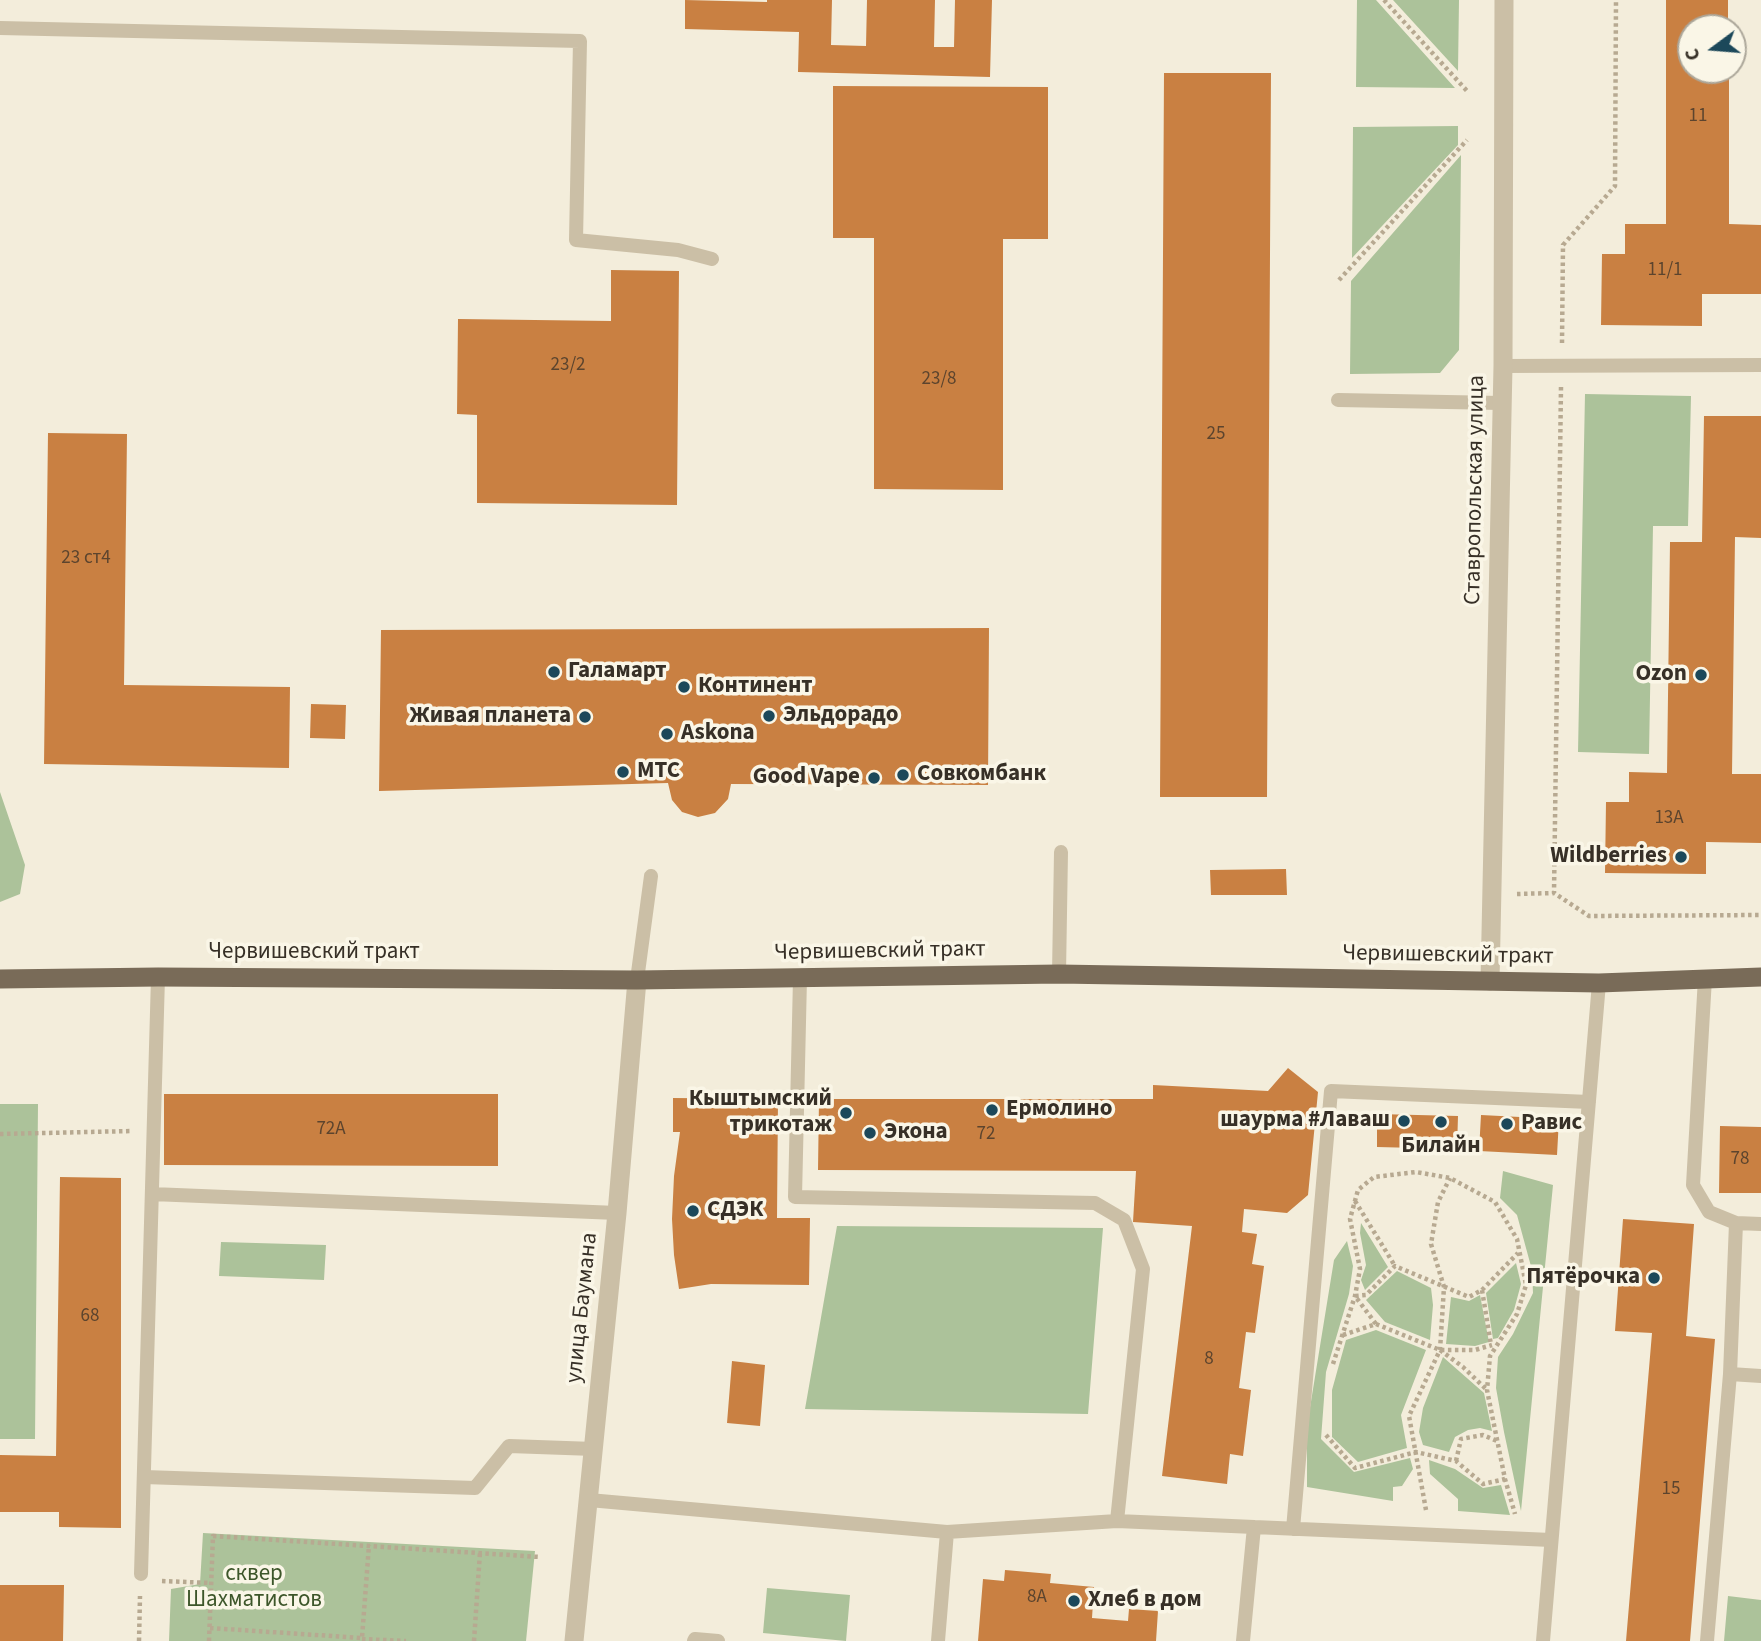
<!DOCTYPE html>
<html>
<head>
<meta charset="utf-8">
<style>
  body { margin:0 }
  #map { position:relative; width:1761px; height:1641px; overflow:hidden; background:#f3eddb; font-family:"Source Sans 3",sans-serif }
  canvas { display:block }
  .north { position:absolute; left:1677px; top:14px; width:70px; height:70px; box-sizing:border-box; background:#faf6e7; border:2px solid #aca79a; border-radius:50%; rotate:254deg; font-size:19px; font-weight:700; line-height:28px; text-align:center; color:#373027 }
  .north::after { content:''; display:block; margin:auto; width:24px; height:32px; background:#1c485a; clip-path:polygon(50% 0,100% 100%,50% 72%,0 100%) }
</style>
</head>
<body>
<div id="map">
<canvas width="1761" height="1641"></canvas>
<div class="north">С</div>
</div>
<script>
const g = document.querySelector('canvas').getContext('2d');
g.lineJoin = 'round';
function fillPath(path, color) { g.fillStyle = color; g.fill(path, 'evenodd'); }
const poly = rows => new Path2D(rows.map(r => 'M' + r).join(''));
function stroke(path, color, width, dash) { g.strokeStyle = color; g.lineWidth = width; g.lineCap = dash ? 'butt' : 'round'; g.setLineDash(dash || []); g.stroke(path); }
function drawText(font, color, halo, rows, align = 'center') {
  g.font = font + ' "Source Sans 3",sans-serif'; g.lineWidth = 7; g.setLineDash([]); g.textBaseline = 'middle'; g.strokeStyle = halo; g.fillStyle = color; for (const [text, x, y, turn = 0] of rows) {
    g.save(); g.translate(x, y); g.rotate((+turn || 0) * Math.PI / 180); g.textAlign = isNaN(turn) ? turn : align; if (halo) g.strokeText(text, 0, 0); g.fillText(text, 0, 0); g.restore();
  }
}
fillPath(poly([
  [1357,0,1376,0,1455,88,1356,87],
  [1393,0,1459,0,1458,71],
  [1458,126,1458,145,1352,258,1353,127],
  [1461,155,1459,350,1440,373,1350,374,1351,281],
  [1585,394,1691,396,1688,526,1653,526,1649,754,1578,752],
  [0,792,25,865,20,894,0,902],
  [0,1104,38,1104,35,1439,0,1439],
  [1503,1171,1553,1185,1521,1511,1504,1432,1496,1388,1498,1357,1513,1334,1533,1293,1532,1270,1517,1215,1500,1198],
  [1361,1223,1388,1267,1365,1290,1361,1280,1366,1265,1360,1233],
  [837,1226,1103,1228,1088,1414,805,1409],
  [1347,1241,1353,1266,1349,1294,1326,1372,1321,1439,1354,1472,1410,1458,1413,1469,1402,1486,1393,1487,1393,1501,1307,1487,1307,1426,1334,1260],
  [221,1242,326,1245,324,1280,219,1276],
  [1516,1263,1521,1284,1514,1310,1498,1338,1493,1339,1486,1293],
  [1397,1271,1431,1288,1433,1305,1430,1340,1385,1322,1366,1300],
  [1480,1295,1489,1342,1475,1346,1446,1344,1451,1297,1469,1301],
  [1376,1330,1426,1350,1401,1415,1407,1448,1358,1462,1332,1437,1332,1390,1346,1340],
  [1443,1357,1484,1393,1492,1431,1480,1428,1468,1430,1455,1437,1449,1452,1423,1445,1419,1432,1423,1408],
  [1429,1460,1455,1469,1483,1488,1501,1485,1510,1515,1458,1511,1458,1499,1430,1474],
  [203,1533,535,1551,526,1641,169,1641,171,1589,200,1584],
  [767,1588,850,1595,846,1641,763,1633],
  [1728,1596,1761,1600,1761,1641,1724,1641]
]), '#acc29a');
fillPath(poly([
  [685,0,767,2,767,0,832,0,831,45,866,46,867,0,935,0,934,47,954,47,955,0,992,0,990,77,798,72,799,32,685,29],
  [1666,0,1728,0,1728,28,1691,28,1691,70,1729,70,1729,224,1761,225,1761,294,1702,294,1702,326,1601,325,1602,254,1625,254,1625,224,1666,224],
  [1164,73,1271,73,1267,797,1160,797],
  [833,86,1048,87,1048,239,1003,239,1003,490,874,489,874,238,833,238],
  [611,270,679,271,677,505,477,503,477,415,457,414,458,319,611,321],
  [1704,416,1761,416,1761,538,1735,537,1732,774,1761,774,1761,843,1706,842,1706,874,1605,873,1606,802,1629,802,1629,772,1667,773,1670,542,1702,542],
  [48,433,127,434,124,685,290,687,289,768,44,764],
  [989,628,988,785,731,784,728,799,715,813,698,817,682,812,672,800,668,783,379,791,381,630],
  [311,704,346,705,345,739,310,738],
  [1286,869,1287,895,1211,895,1210,870],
  [1288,1068,1318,1092,1308,1195,1287,1213,1244,1209,1242,1232,1257,1234,1252,1264,1264,1266,1255,1333,1246,1332,1239,1388,1251,1390,1243,1456,1230,1454,1227,1484,1162,1476,1192,1226,1133,1222,1136,1171,818,1170,819,1099,1153,1099,1153,1085,1268,1091],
  [164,1094,498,1094,498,1166,164,1165],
  [673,1098,778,1099,777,1218,810,1218,809,1285,711,1284,679,1289,674,1255,672,1219,674,1176,680,1132,673,1132],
  [1377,1114,1458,1116,1457,1149,1377,1147],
  [1481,1115,1559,1119,1557,1155,1479,1151],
  [1720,1126,1761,1127,1761,1193,1719,1193],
  [60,1177,121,1178,121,1528,59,1527,59,1512,0,1512,0,1455,56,1456],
  [1623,1219,1694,1224,1686,1336,1715,1339,1690,1641,1626,1641,1652,1333,1615,1331],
  [732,1361,765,1365,760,1426,727,1423],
  [1005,1570,1051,1574,1050,1583,1094,1587,1092,1618,1128,1621,1129,1609,1158,1611,1156,1641,978,1641,983,1579,1004,1581],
  [0,1585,64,1585,63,1641,0,1641]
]), '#c98042');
stroke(poly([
  [1384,0,1468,92],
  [1339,280,1467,140],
  [1562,343,1563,245,1615,186,1616,0],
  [1561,387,1554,893,1589,916,1761,915],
  [1517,894,1554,893],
  [0,1134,132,1131],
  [1355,1201,1395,1266],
  [1482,1290,1518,1253],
  [1376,1324,1440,1350,1475,1350,1492,1345],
  [1343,1335,1376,1324,1355,1296,1366,1295,1395,1266,1469,1297,1482,1290,1491,1345],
  [1440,1350,1463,1367,1487,1390],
  [1333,1364,1355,1296,1360,1269,1350,1219,1358,1190,1374,1177,1416,1172,1450,1178,1495,1202,1517,1239,1526,1285,1517,1314,1490,1356,1487,1390,1505,1479,1515,1514],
  [1326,1435,1355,1468,1416,1452,1456,1461,1483,1484,1505,1479],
  [1456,1461,1461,1439,1483,1435,1497,1441],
  [1426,1510,1409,1416,1440,1350,1444,1287,1431,1244,1438,1202,1450,1178],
  [162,1581,211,1583],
  [210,1628,362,1638,369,1545],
  [362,1639,406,1641],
  [139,1641,140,1596],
  [209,1641,213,1536,540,1557],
  [474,1641,480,1552]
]), '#b7a991', 4.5, [3.5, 3.5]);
stroke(poly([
  [0,28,580,41,576,240,678,250,712,259],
  [1503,366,1761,365],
  [1338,400,1501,403],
  [1059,974,1061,852],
  [800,978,795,1197,1095,1203,1124,1220,1143,1269,1117,1521],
  [1705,978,1693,1185,1709,1212,1736,1223,1761,1224],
  [637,980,651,876],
  [152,1194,617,1213],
  [1730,1374,1761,1376],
  [144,1477,475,1488,509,1446,594,1449],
  [589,1500,947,1532,938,1641],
  [1293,1529,1331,1091,1589,1102],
  [947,1532,1117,1521,1551,1540],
  [141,1574,158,977],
  [694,1641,695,1639,718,1641],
  [1243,1641,1254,1527],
  [1543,1641,1599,983],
  [1707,1641,1730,1374,1736,1223]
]), '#cbbfa6', 14);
stroke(poly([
  [1490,981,1503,366,1504,0],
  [574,1641,617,1213,637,980]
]), '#cbbfa6', 19);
stroke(poly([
  [0,979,158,977,637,980,1059,974,1599,983,1761,977]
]), '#796b58', 19);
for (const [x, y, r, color] of [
  [554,672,7,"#1c485a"],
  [1701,675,7,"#1c485a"],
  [684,687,7,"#1c485a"],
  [769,716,7,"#1c485a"],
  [585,717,7,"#1c485a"],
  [667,734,7,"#1c485a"],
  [623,772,7,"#1c485a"],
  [903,775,7,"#1c485a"],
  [874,778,7,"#1c485a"],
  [1681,857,7,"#1c485a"],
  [992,1110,7,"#1c485a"],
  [846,1113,7,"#1c485a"],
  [1404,1121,7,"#1c485a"],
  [1441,1122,7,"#1c485a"],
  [1507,1124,7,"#1c485a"],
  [870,1133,7,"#1c485a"],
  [693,1211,7,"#1c485a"],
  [1654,1278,7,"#1c485a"],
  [1074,1601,7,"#1c485a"]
]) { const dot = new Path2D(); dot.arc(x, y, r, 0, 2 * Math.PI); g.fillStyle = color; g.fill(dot); stroke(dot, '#faf6e7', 2.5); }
drawText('19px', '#5c442e', null, [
  ["11",1698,117],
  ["11/1",1665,271],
  ["23/2",568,366],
  ["23/8",939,380],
  ["25",1216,435],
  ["23 ст4",86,559],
  ["13А",1669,819],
  ["72А",331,1130],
  ["72",986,1135],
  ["78",1740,1160],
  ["68",90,1317],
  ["8",1209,1360],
  ["15",1671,1490],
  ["8А",1037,1598]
]);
drawText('23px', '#373027', '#faf6e7', [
  ["Ставропольская улица",1476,490,-89],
  ["Червишевский тракт",880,952,-1],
  ["Червишевский тракт",314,953],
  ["Червишевский тракт",1448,956,1],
  ["улица Баумана",583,1308,-84]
]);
drawText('bold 23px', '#373027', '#faf6e7', [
  ["Галамарт",568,672],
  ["Ozon",1687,675,"right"],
  ["Континент",698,687],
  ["Эльдорадо",783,716],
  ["Живая планета",571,717,"right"],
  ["Askona",681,734],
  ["МТС",637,772],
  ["Совкомбанк",917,775],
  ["Good Vape",860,778,"right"],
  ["Wildberries",1667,857,"right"],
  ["Кыштымский",832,1100,"right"],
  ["трикотаж",832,1126,"right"],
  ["Ермолино",1006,1110],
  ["шаурма #Лаваш",1390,1121,"right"],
  ["Равис",1521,1124],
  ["Экона",884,1133],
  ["Билайн",1441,1147,"center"],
  ["СДЭК",707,1211],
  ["Пятёрочка",1640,1278,"right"],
  ["Хлеб в дом",1088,1601]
], 'left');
drawText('23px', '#3d562a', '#faf6e7', [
  ["сквер",254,1575],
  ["Шахматистов",254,1601]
]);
</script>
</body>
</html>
